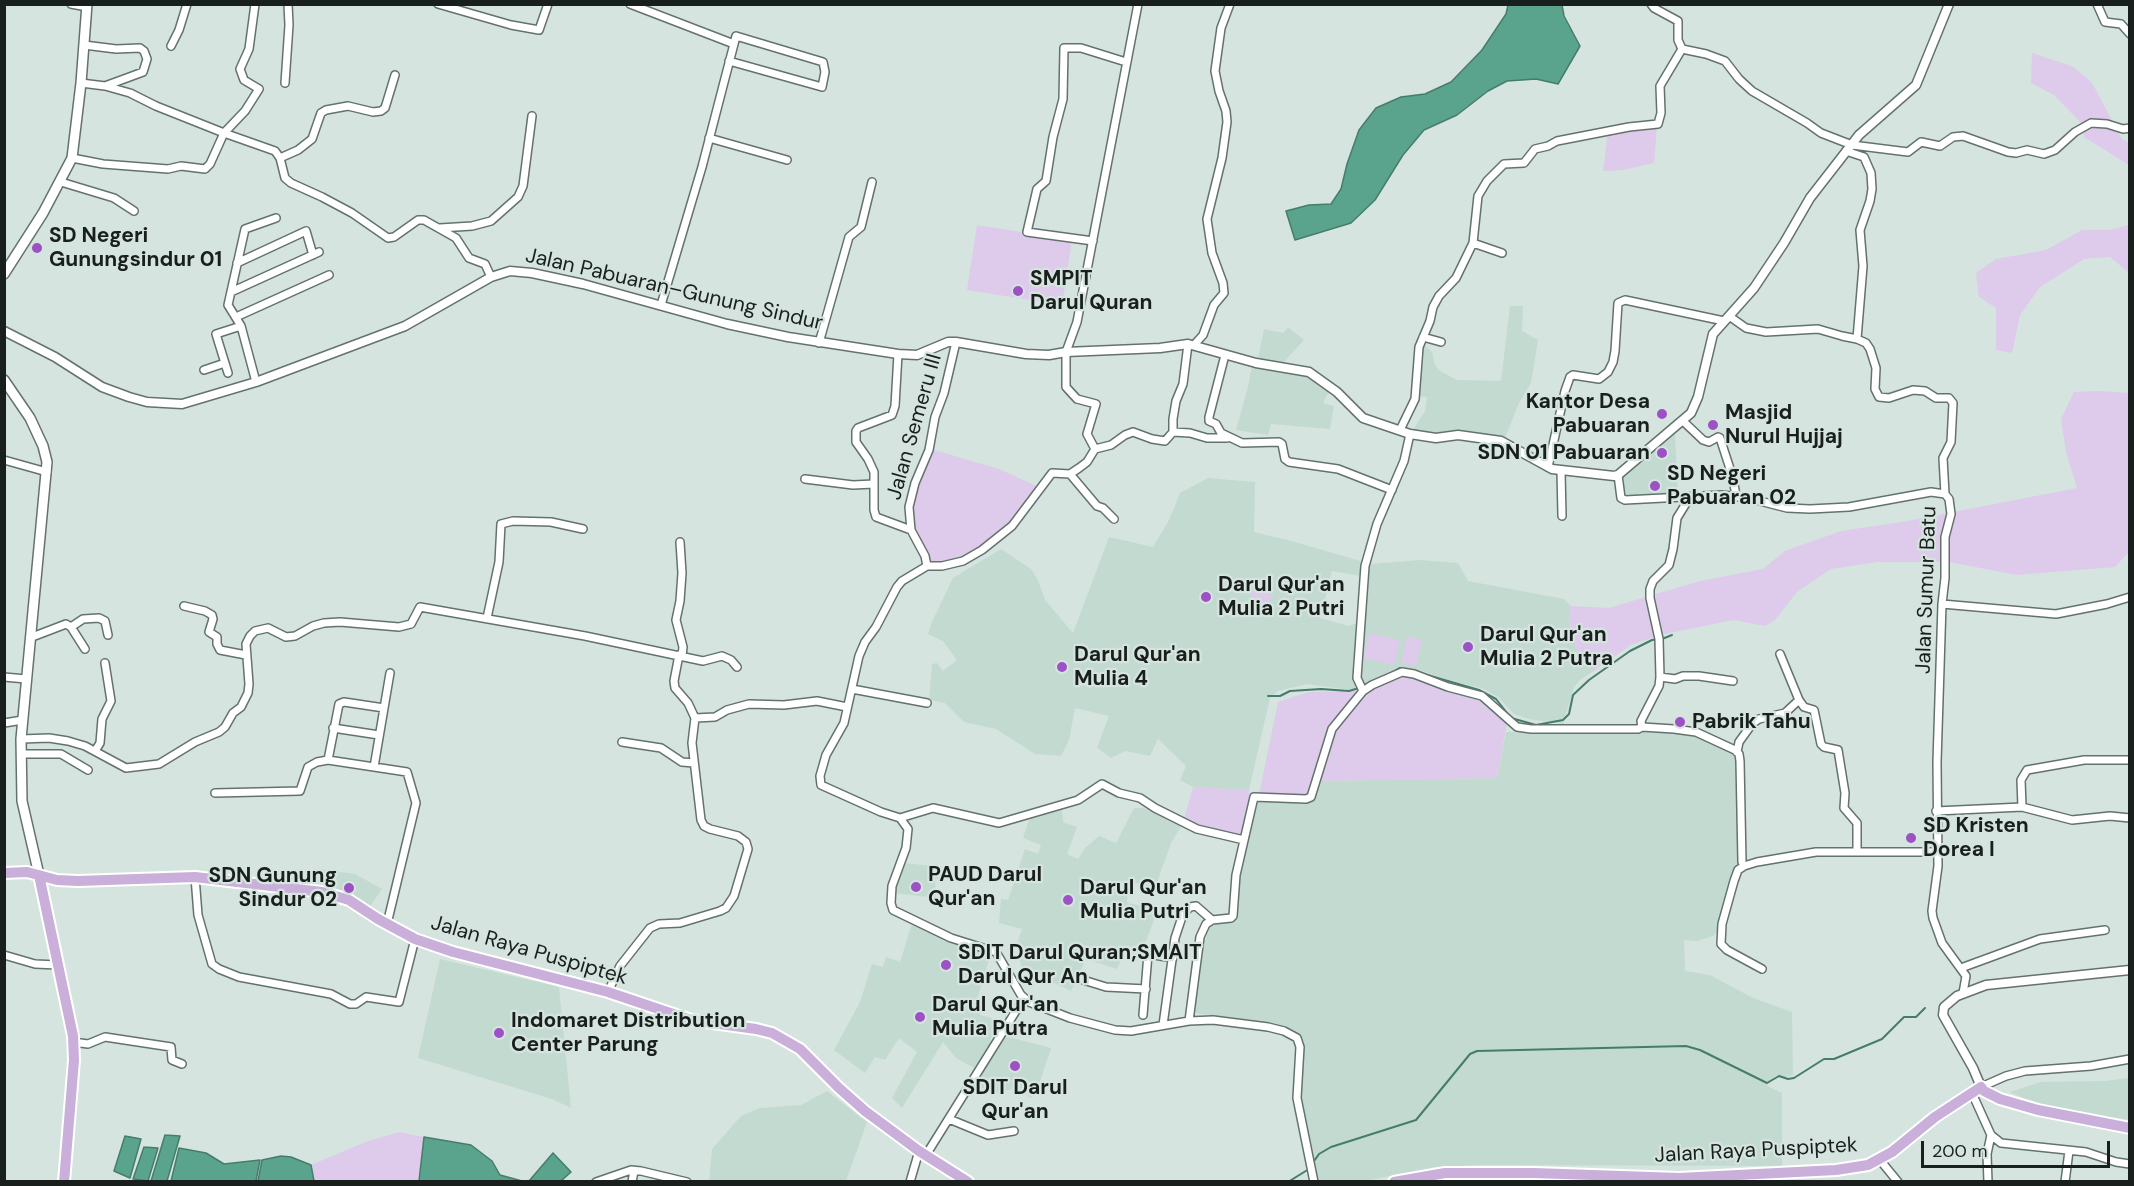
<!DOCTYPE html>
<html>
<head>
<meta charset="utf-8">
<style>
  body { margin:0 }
  #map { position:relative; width:2134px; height:1186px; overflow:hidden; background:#d5e4df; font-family:"DM Sans",sans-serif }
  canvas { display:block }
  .frame { position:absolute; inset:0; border:6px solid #191f1d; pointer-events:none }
  .scale { position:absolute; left:1921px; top:1141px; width:189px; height:27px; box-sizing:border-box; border:3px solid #191f1d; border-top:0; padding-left:8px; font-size:18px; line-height:21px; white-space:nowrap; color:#191f1d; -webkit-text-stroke:4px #d5e4df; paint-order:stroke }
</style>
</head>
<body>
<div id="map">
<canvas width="2134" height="1186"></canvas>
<div class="frame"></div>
<div class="scale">200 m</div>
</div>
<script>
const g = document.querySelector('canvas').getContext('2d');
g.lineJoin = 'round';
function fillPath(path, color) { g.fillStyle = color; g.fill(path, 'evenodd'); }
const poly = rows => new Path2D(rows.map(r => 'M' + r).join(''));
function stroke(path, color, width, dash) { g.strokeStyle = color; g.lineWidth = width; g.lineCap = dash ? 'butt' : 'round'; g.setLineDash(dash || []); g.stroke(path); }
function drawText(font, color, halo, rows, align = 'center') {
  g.font = font + ' "DM Sans",sans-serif'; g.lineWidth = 4.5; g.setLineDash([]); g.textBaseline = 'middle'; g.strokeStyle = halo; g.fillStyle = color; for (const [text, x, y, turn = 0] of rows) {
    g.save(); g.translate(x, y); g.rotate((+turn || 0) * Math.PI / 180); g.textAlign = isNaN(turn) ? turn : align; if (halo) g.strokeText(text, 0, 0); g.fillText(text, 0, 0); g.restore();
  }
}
fillPath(poly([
  [1510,306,1523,306,1522,331,1538,340,1531,383,1519,403,1505,438,1464,432,1431,434,1413,430,1425,411,1427,397,1418,396,1422,343,1432,352,1435,365,1440,371,1457,380,1501,381],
  [1288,327,1304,340,1282,364,1258,359,1264,329,1283,333],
  [1252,366,1310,377,1330,389,1323,403,1334,406,1330,429,1271,424,1268,435,1236,430,1248,387],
  [1675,434,1678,496,1623,498,1623,473],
  [1208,478,1255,482,1254,532,1295,542,1364,562,1361,576,1332,571,1320,618,1349,626,1357,623,1355,688,1350,690,1307,684,1278,691,1270,698,1249,790,1193,787,1180,780,1186,766,1158,739,1150,756,1125,751,1111,758,1097,748,1109,716,1075,708,1069,740,1061,756,1035,754,996,729,964,722,945,703,929,700,932,664,937,663,943,671,957,660,943,641,928,634,931,624,953,578,1001,549,1031,569,1038,580,1045,600,1073,633,1109,537,1153,547,1169,520,1180,493],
  [1420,560,1458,563,1468,581,1564,599,1571,606,1569,623,1581,664,1594,663,1594,671,1581,679,1574,687,1563,724,1529,719,1514,714,1498,697,1484,689,1442,678,1419,670,1398,667,1366,685,1363,683,1360,678,1361,631,1365,623,1370,564],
  [1669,730,1704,737,1736,754,1738,758,1741,862,1734,874,1721,926,1713,936,1697,941,1684,940,1685,971,1710,975,1753,998,1792,1012,1793,1075,1786,1077,1775,1076,1767,1086,1782,1093,1782,1166,1480,1165,1436,1167,1365,1181,1319,1181,1299,1086,1301,1043,1295,1031,1275,1023,1193,1013,1201,953,1209,929,1217,922,1238,918,1236,886,1255,803,1262,800,1310,802,1316,799,1320,781,1497,778,1506,732],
  [1062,808,1063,822,1077,827,1067,854,1078,859,1085,848,1099,836,1116,843,1134,808,1142,808,1154,811,1182,825,1171,843,1155,888,1128,881,1127,903,1158,909,1139,960,1123,956,1117,969,1086,959,1071,991,1022,968,1016,947,1022,929,999,923,1001,899,1008,900,1025,849,1038,854,1041,845,1023,838,1030,817],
  [903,863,943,867,946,879,935,879,936,898,895,893,897,881],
  [319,869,355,874,382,889,369,908,346,893,314,888],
  [912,924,960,943,991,953,977,1000,982,1003,980,1015,996,1019,990,1043,974,1068,956,1058,943,1042,902,1108,892,1098,917,1052,899,1038,885,1060,875,1057,865,1073,834,1050,860,1002,872,964,883,967,886,957,900,962],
  [440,959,559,987,571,1108,552,1099,418,1058],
  [1005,1036,1051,1048,1036,1094,1030,1098,1019,1087,999,1093,973,1085],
  [2129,1078,2129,1120,2035,1103,2010,1092,2041,1082,2105,1081],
  [827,1091,867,1122,846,1181,709,1181,712,1149,741,1116,760,1108,801,1105]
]), '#c3dad1');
fillPath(poly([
  [2032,53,2074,67,2092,83,2122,139,2129,143,2129,165,2084,137,2083,125,2054,95,2031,83],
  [1657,126,1654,163,1623,170,1603,171,1608,132],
  [977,225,1072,240,1062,305,967,290],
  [2129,225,2129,273,2110,257,2084,259,2040,287,2020,315,2012,353,1996,350,1996,308,1979,297,1976,273,1996,259,2046,250,2082,230,2110,230],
  [2099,391,2129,393,2129,552,2115,567,2017,575,1949,562,1878,562,1831,569,1797,592,1775,620,1765,626,1733,620,1660,635,1631,645,1594,671,1593,663,1581,665,1569,623,1571,606,1609,608,1700,581,1763,569,1785,551,1841,531,1902,522,2077,488,2066,452,2061,419,2074,392],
  [931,449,999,469,1043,489,1012,530,965,564,933,567,922,557,908,519,914,489],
  [1254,581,1273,585,1267,616,1248,612],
  [1369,633,1400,640,1394,665,1363,658],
  [1407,636,1422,640,1416,666,1401,663],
  [1407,675,1487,703,1507,723,1497,778,1321,781,1323,765,1332,734,1343,718,1370,691],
  [1358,691,1328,730,1316,765,1311,792,1308,796,1259,795,1278,702,1309,692],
  [1193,787,1249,790,1249,803,1241,838,1218,832,1184,819],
  [399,1132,424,1137,419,1181,314,1181,311,1165,368,1141]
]), '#decaeb');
const water = poly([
  [1508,5,1562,5,1564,16,1580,46,1558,84,1536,79,1507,81,1488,91,1457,115,1424,130,1403,155,1375,200,1351,223,1295,240,1286,211,1309,205,1331,204,1341,189,1347,164,1359,130,1376,108,1401,97,1425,94,1451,82,1482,50,1506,14,1508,5],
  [165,1135,180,1136,167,1181,151,1181,165,1135],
  [125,1136,141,1139,130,1178,114,1171,125,1136],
  [424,1137,471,1145,492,1161,500,1175,522,1181,419,1181,424,1137],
  [144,1147,158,1148,148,1181,133,1179,144,1147],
  [179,1148,206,1153,224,1164,260,1160,256,1181,171,1181,179,1148],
  [553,1153,571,1172,561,1181,529,1181,553,1153],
  [281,1156,291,1157,311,1165,314,1181,258,1181,262,1160,281,1156]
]);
fillPath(water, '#5aa48d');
stroke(water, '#467c6b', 1.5);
stroke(poly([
  [1417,672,1479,690,1496,699,1511,718,1536,725,1563,720,1569,714,1573,695,1589,680,1630,651,1652,640,1662,639,1672,635],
  [1389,674,1400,668,1403,669],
  [1268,696,1280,696,1290,691,1321,689,1349,691,1359,688],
  [1312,1164,1319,1154,1331,1147,1416,1120,1470,1054,1477,1051,1686,1046,1700,1050,1767,1083,1779,1076,1788,1079,1794,1078,1824,1059,1834,1059,1882,1039,1904,1017,1916,1017,1925,1008],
  [1288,1182,1309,1169]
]), '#467c6b', 2);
const minor = poly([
  [71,4,87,7],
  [438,4,511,25,539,30,548,4],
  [630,4,734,44],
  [1651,4,1654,8,1678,21,1678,40,1682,49,1706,54,1725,61,1739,79,1752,91,1807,123,1821,133,1852,145,1908,152,1921,142,1940,146,1953,137,1963,136,2008,152,2016,153,2027,150,2044,154,2055,150,2075,132,2091,123,2107,124,2123,129,2130,128],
  [2097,4,2105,22,2121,24,2130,34],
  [84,45,116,49,140,48,144,51,147,59,143,72,105,86],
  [171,46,179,30,187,4],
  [81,83,105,86,130,93,156,106,224,133,245,111,259,89,244,80,240,69,249,49,255,4],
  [285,83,289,25,288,4],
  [709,138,787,160],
  [1846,151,1864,157,1871,173,1872,189,1870,201,1860,230,1863,266,1857,339],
  [72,158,103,164,168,169,181,166,205,169,210,164,224,133,275,151,280,158,285,178,291,183,322,197,352,213,388,238,394,237,418,220,424,220,456,238,469,258,485,264,491,277],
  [280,158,298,150,312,139,321,113,326,110,348,106,373,112,381,111,385,108,395,75],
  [61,182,114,198,134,211],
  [440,228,472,226,491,221,518,197,523,186,532,116],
  [1093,241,1027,232,1037,189,1046,181,1053,137,1063,99,1064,48,1081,48,1126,62],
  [1473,243,1502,253],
  [237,263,306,231,313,255],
  [231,292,319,252],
  [661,305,702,167,723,86,734,44,736,36,823,62,825,72,822,87,729,61],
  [1729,316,1746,328,1766,332,1818,329,1842,336,1857,339,1866,343,1870,349,1876,368,1875,389,1879,397,1889,398,1913,390,1925,391,1936,398,1949,398,1953,403,1951,442,1943,458,1945,494],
  [236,317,329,275],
  [1423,337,1441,342],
  [956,342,944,393,935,417,929,450,915,483,909,507,911,530,925,556,927,566,902,581,897,587,876,627,865,642,859,656,844,723,826,755,820,776,821,785,881,812,900,818,908,829,906,848,892,886,891,903,893,910,951,938,996,952,1021,995,1029,1002,1070,1018,1115,1030,1131,1031,1189,1021,1213,1020,1268,1027,1284,1031,1297,1038,1300,1047,1297,1098,1314,1182],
  [819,343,849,237,861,227,872,182],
  [1194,345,1203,335,1214,305,1224,293,1223,283,1212,253,1207,219,1222,158,1227,122,1226,111,1219,91,1215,71,1221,28,1230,4],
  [1225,355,1209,417,1209,421,1216,424,1221,433,1242,443,1279,442,1282,444,1285,459,1289,462,1338,469,1392,490],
  [204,370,225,363],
  [228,373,216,334,241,326],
  [256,382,241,326,228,305,245,229,276,218],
  [1683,421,1703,440,1709,442,1718,437,1720,438,1733,478,1736,496],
  [1400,430,1415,399,1419,347,1430,321,1433,307,1439,296,1456,278,1473,243,1478,196,1487,181,1504,164,1524,163,1535,149,1548,146,1557,141,1629,127,1658,124,1661,113,1660,86,1682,49],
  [1173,432,1190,433,1207,438,1227,438],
  [1095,449,1087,434,1096,404,1077,399,1066,387,1066,352,1077,322,1138,4],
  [4,460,47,472],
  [1548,467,1565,391,1570,377,1573,375,1599,379,1608,372,1613,362,1615,351,1618,303,1625,300,1724,321],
  [1561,471,1562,516],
  [1070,474,1097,506,1103,508,1114,519],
  [1618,475,1621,498,1625,500,1722,495,1748,498,1787,508,1810,509,1849,507,1931,492,1945,494,1949,499,1951,514,1945,537,1945,578,1942,604,1937,762,1938,866,1932,911,1933,918,1942,943,1966,976,1963,993],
  [805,479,853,485,874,484,874,472,868,459,856,442,856,431,858,428,892,415,895,406,898,354],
  [874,484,874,510,876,517,911,530],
  [680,542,682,573,680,601,676,620,683,647,682,656],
  [927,566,942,566,963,561,982,550,1012,526,1052,473,1070,474,1079,468,1087,462,1095,449,1111,445,1125,435,1133,432,1152,439,1165,441,1173,432,1173,419,1176,401,1183,384,1188,344],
  [1942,604,2056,614,2107,604,2130,597],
  [184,606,205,611,212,615,213,619,209,632,217,637,217,644,220,650,246,655],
  [487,618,499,562,501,524,513,521,551,522,583,529],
  [71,627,83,619,99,618,105,621,108,635],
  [32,637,66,624,71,627,85,649],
  [1780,654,1799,700,1804,707,1814,710,1821,744,1824,747,1838,750,1845,793,1844,808,1857,823,1857,852],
  [4,677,26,679],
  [1660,677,1675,679,1683,676,1699,676,1733,681],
  [852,689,927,703],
  [1363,691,1357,678,1365,566,1377,524,1404,461,1410,434],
  [695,718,715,717,727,710,749,704,784,705,817,701,847,707],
  [4,723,23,720],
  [1642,727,1641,721,1659,686,1660,677,1659,639,1650,598,1650,589,1653,581,1669,565,1673,549,1677,518,1690,497],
  [333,728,379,735],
  [21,739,49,738,68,741,85,746,126,768,159,764,195,742,219,732,225,727,233,713,241,707,248,693,249,684,246,644,250,636,255,631,268,628,286,637,295,636,313,626,324,623,340,622,399,627,411,624,420,607,585,636,703,661,722,656,731,660,737,667],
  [622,742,661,748,682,762,694,763],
  [95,751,100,743,102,719,111,701,105,663],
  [1737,752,1739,742,1752,724,1759,719,1785,713,1799,700],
  [21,754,61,754,88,770],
  [328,760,339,704,344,702,384,708],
  [374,767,390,673],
  [215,793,300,791,308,767,317,762,328,760,407,772,416,803,387,924],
  [2022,807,2021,780,2027,770,2084,760,2130,760],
  [1936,811,2022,807,2072,820,2110,816,2130,818],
  [900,818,933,808,999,823,1078,800,1102,784,1119,793,1140,798,1155,808,1197,829,1244,840],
  [1744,866,1738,870,1734,881,1722,924,1721,944,1727,950,1762,969],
  [195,877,198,915,212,964,219,969,239,977,331,994,350,1004,356,1004,366,997,399,1002,415,939],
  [1212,920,1231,918,1233,916,1236,875,1254,797,1306,799,1311,797,1332,729,1363,691,1372,685,1402,672,1414,674,1448,687,1482,696,1517,727,1531,729,1638,729,1642,727,1674,729,1696,732,1735,750,1739,754,1740,761,1742,862,1744,866,1757,862,1816,852,1937,852],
  [4,955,35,964,58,965],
  [1961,968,2040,939,2105,930],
  [1080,979,1106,987,1146,989],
  [608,992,620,966,650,928,659,924,680,923,720,911,726,908,734,896,748,849,746,842,738,836,710,829,704,826,701,820,692,743,695,718,688,703,675,688,674,681,679,655],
  [1143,1015,1148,954,1173,958],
  [1189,1021,1200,937,1206,924,1212,920],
  [1163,1025,1175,938,1183,914,1190,907,1196,906,1212,920],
  [73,1042,88,1044,105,1037,171,1047,172,1060,182,1064],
  [1981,1087,2006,1076,2025,1071,2091,1066,2130,1059],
  [1972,1093,1991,1135,2001,1143,2086,1152,2116,1162,2130,1164],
  [949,1119,988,1135,1014,1131],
  [926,1155,1024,998],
  [1880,1160,1898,1182],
  [596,1182,631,1170,641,1171,687,1182],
  [632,1182,634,1171],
  [910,1182,919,1151],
  [1988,1182,1987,1154,1991,1135],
  [2065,1182,2069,1151]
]);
const tertiary = poly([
  [4,331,55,357,102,387,129,397,147,402,182,404,256,382,405,326,491,277,510,271,532,273,583,284,727,324,788,337,898,354,917,355,948,342,956,342,1026,354,1049,355,1066,352,1160,348,1188,344,1256,363,1309,372,1337,392,1363,418,1410,434,1436,438,1458,435,1501,441,1552,469,1614,476,1618,475,1691,413,1698,397,1713,334,1754,288,1784,243,1810,198,1859,135,1916,85,1949,4],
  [1981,1087,1973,1068,1943,1015,1944,1007,1957,996,1986,985,2130,970]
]);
const secondary = poly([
  [4,274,43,213,72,158,81,83,87,4],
  [4,380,30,418,43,446,47,462,21,739,22,801,39,875]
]);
const primary = poly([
  [4,873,27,872,57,880,78,881,195,877,322,892,349,900,378,919,415,939,453,952,608,992,691,1020,756,1029,772,1033,800,1049,839,1088,865,1111,919,1151,968,1182],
  [39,875,73,1036,74,1060,64,1182],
  [1394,1182,1445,1173,1534,1173,1679,1178,1836,1170,1868,1165,1892,1152,1935,1117,1981,1087,1984,1091,2000,1099,2038,1110,2130,1128]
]);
stroke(minor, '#64726d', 10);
stroke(tertiary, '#64726d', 11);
stroke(secondary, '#64726d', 12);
stroke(primary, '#fff', 14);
stroke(minor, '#fff', 7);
stroke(tertiary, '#fff', 8);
stroke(secondary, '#fff', 9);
stroke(primary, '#c9afd9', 10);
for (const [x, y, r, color] of [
  [37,248,6,"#9c52c4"],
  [1018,291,6,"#9c52c4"],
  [1662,414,6,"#9c52c4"],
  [1713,425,6,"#9c52c4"],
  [1662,453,6,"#9c52c4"],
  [1655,486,6,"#9c52c4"],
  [1206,597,6,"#9c52c4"],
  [1468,647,6,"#9c52c4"],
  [1062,667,6,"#9c52c4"],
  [1680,722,6,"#9c52c4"],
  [1911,838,6,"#9c52c4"],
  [916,887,6,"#9c52c4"],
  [349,888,6,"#9c52c4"],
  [1068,900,6,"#9c52c4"],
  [946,965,6,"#9c52c4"],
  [920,1017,6,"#9c52c4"],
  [499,1033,6,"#9c52c4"],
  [1015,1066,6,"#9c52c4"]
]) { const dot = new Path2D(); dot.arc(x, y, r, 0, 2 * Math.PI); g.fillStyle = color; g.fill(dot); stroke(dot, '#d5e4df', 2); }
drawText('bold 21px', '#191f1d', '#d5e4df', [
  ["SD Negeri",49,236],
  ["Gunungsindur 01",49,260],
  ["SMPIT",1030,279],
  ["Darul Quran",1030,303],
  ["Kantor Desa",1650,402,"right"],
  ["Pabuaran",1650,426,"right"],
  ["Masjid",1725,413],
  ["Nurul Hujjaj",1725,437],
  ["SDN 01 Pabuaran",1650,453,"right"],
  ["SD Negeri",1667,474],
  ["Pabuaran 02",1667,498],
  ["Darul Qur'an",1218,585],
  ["Mulia 2 Putri",1218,609],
  ["Darul Qur'an",1480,635],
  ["Mulia 2 Putra",1480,659],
  ["Darul Qur'an",1074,655],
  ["Mulia 4",1074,679],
  ["Pabrik Tahu",1692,722],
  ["SD Kristen",1923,826],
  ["Dorea I",1923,850],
  ["PAUD Darul",928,875],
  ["Qur'an",928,899],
  ["SDN Gunung",337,876,"right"],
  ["Sindur 02",337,900,"right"],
  ["Darul Qur'an",1080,888],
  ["Mulia Putri",1080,912],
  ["SDIT Darul Quran;SMAIT",958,953],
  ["Darul Qur An",958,977],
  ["Darul Qur'an",932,1005],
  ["Mulia Putra",932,1029],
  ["Indomaret Distribution",511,1021],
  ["Center Parung",511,1045],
  ["SDIT Darul",1015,1088,"center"],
  ["Qur'an",1015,1112,"center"]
], 'left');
drawText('21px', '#191f1d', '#d5e4df', [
  ["Jalan Pabuaran–Gunung Sindur",674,290,13],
  ["Jalan Semeru III",915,427,-74],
  ["Jalan Sumur Batu",1927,590,-88],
  ["Jalan Raya Puspiptek",529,951,16],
  ["Jalan Raya Puspiptek",1756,1151,-3]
]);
</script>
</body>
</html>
